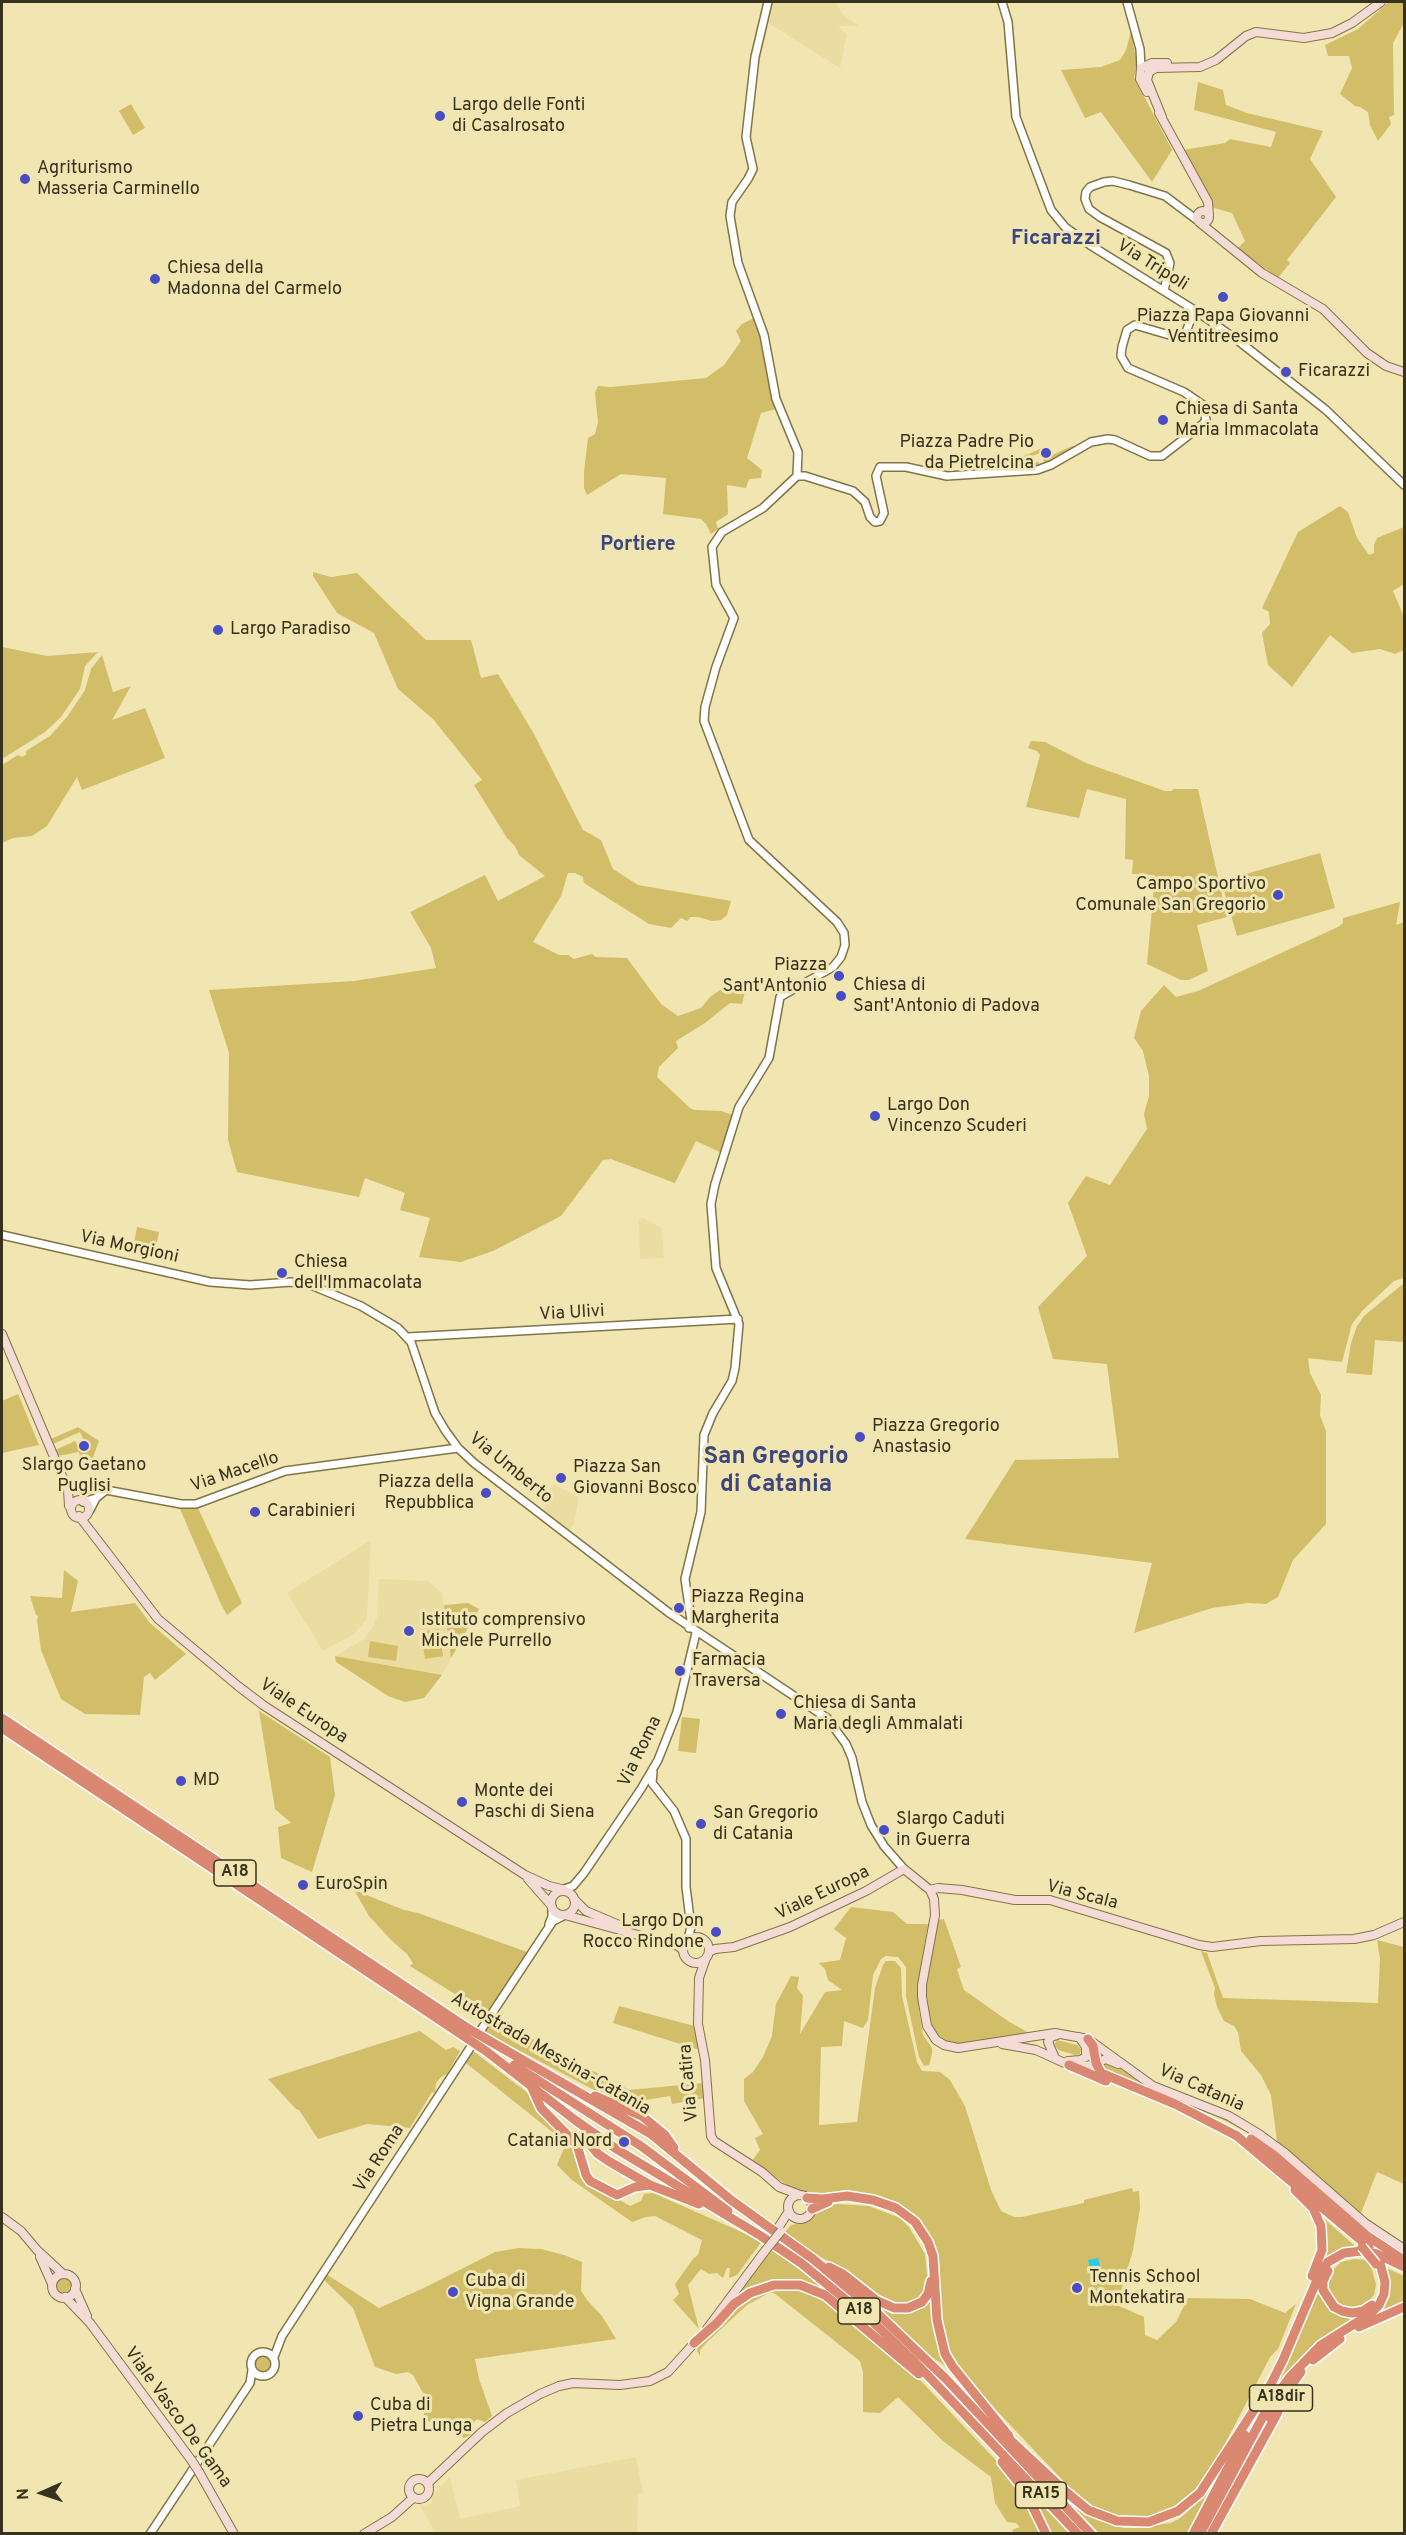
<!DOCTYPE html>
<html>
<head>
<meta charset="utf-8">
<style>
  body { margin:0 }
  #map { position:relative; width:1406px; height:2535px; overflow:hidden; background:#f1e5b2; font-family:Overpass,sans-serif }
  canvas { display:block }
  .frame { position:absolute; inset:0; border:3px solid #37321e; pointer-events:none }
  .north { position:absolute; left:12px; top:2463px; width:60px; height:60px; -webkit-text-stroke:4px #f1e5b2; paint-order:stroke; rotate:267deg; font-size:16px; font-weight:700; line-height:24px; text-align:center; color:#37321e }
  .north::after { content:''; display:block; margin:auto; width:21px; height:27px; background:#37321e; clip-path:polygon(50% 0,100% 100%,50% 72%,0 100%) }
</style>
</head>
<body>
<div id="map">
<canvas width="1406" height="2535"></canvas>
<div class="frame"></div>
<div class="north">N</div>
</div>
<script>
const g = document.querySelector('canvas').getContext('2d');
g.lineJoin = 'round';
function fillPath(path, color) { g.fillStyle = color; g.fill(path, 'evenodd'); }
const poly = rows => new Path2D(rows.map(r => 'M' + r).join(''));
function stroke(path, color, width, dash) { g.strokeStyle = color; g.lineWidth = width; g.lineCap = dash ? 'butt' : 'round'; g.setLineDash(dash || []); g.stroke(path); }
function drawText(font, color, halo, rows, align = 'center') {
  g.font = font + ' Overpass,sans-serif'; g.lineWidth = 6; g.setLineDash([]); g.textBaseline = 'middle'; g.strokeStyle = halo; g.fillStyle = color; for (const [text, x, y, turn = 0] of rows) {
    g.save(); g.translate(x, y); g.rotate((+turn || 0) * Math.PI / 180); g.textAlign = isNaN(turn) ? turn : align; if (halo) g.strokeText(text, 0, 0); g.fillText(text, 0, 0); g.restore();
  }
}
fillPath(poly([
  [771,2,836,2,842,14,859,26,838,26,847,34,840,68,768,23,766,21],
  [643,1218,662,1228,664,1258,640,1259,639,1219],
  [553,1484,579,1497,574,1524,568,1532,544,1512,547,1492],
  [371,1540,367,1619,354,1634,323,1651,287,1593],
  [379,1579,428,1581,442,1593,451,1659,442,1675,335,1656,364,1639,373,1627,377,1617],
  [636,2457,643,2493,638,2495,637,2533,436,2533,418,2503,425,2507,432,2502,431,2496,450,2477,460,2519,520,2506,516,2480]
]), '#ebdda2');
fillPath(poly([
  [1389,2,1404,2,1404,23,1393,43,1394,115,1389,117,1391,124,1378,141,1370,125,1368,112,1360,107,1355,106,1340,94,1352,68,1349,56,1328,56,1325,45,1358,29],
  [1131,31,1137,66,1134,77,1172,150,1152,182,1101,112,1085,118,1061,70,1101,67,1120,60,1126,50],
  [1198,82,1223,90,1226,105,1247,113,1323,131,1310,159,1336,197,1287,260,1290,263,1278,278,1238,248,1245,241,1232,213,1214,208,1183,150,1225,143,1230,139,1271,147,1276,132,1194,110],
  [131,104,145,128,133,135,119,111],
  [754,318,763,346,772,402,776,409,761,413,747,458,762,470,761,478,749,479,746,488,727,485,728,514,716,522,718,529,711,534,706,524,701,519,663,514,666,478,621,474,587,495,584,488,584,472,588,438,595,434,598,422,595,393,598,386,611,387,706,378,724,365,741,341,736,331,742,324],
  [1072,446,1077,446,1048,463,1043,461,1047,454,1050,456],
  [1042,448,1043,452,1023,459,1022,463,1039,462,1038,466,1003,468,1008,463],
  [1340,506,1348,512,1357,538,1369,555,1374,553,1374,545,1377,538,1404,527,1404,584,1393,591,1404,617,1404,650,1395,654,1380,649,1352,653,1330,635,1292,687,1268,665,1262,633,1270,624,1269,612,1262,608,1298,532],
  [313,572,331,577,357,573,392,608,426,640,471,640,481,678,498,674,534,734,583,830,601,840,613,869,638,885,731,901,727,915,721,920,712,921,698,917,691,917,687,921,681,918,671,928,649,924,584,883,583,877,575,873,568,873,561,896,533,942,559,955,568,955,574,959,592,954,596,957,627,958,661,1004,678,1016,701,1008,710,997,730,983,740,982,746,988,742,1004,730,1003,705,1023,676,1041,678,1048,659,1067,657,1077,690,1108,694,1110,721,1111,733,1115,720,1152,696,1141,675,1183,611,1159,603,1160,561,1216,493,1251,461,1262,419,1257,430,1218,400,1210,405,1193,365,1178,359,1197,237,1172,228,1140,229,1053,209,990,354,981,436,968,431,948,410,912,485,875,498,901,545,876,519,855,515,846,507,838,474,785,482,780,433,719,398,689,374,633,337,613,313,576],
  [2,647,47,656,98,652,85,666,80,689,61,717,45,732,2,759],
  [102,655,113,692,131,686,112,720,145,708,165,758,82,790,77,777,47,826,32,836,13,838,2,843,2,765,18,755,22,757,26,755,26,751,50,736,67,717,85,690,91,669],
  [1031,741,1045,742,1086,763,1165,791,1171,791,1174,789,1198,789,1227,917,1197,925,1208,971,1189,980,1181,980,1147,964,1155,875,1132,874,1133,860,1125,859,1126,799,1087,789,1079,818,1026,807,1040,755,1037,751,1028,748],
  [1320,853,1335,908,1237,936,1221,881],
  [1400,902,1396,925,1404,922,1404,1278,1394,1281,1363,1310,1352,1324,1342,1362,1308,1358,1310,1373,1321,1395,1320,1415,1326,1431,1326,1524,1293,1560,1278,1597,1266,1604,1248,1603,1212,1608,1134,1633,1152,1563,965,1539,1015,1460,1119,1458,1107,1364,1053,1359,1038,1307,1087,1256,1068,1203,1086,1176,1110,1185,1147,1129,1144,1114,1149,1096,1149,1076,1143,1051,1134,1038,1141,1011,1164,985,1176,997,1198,991,1338,927,1343,923,1343,918],
  [137,1227,159,1232,156,1247,151,1254,134,1243],
  [1404,1283,1404,1342,1375,1340,1372,1375,1346,1373,1351,1343,1357,1326,1364,1316],
  [18,1394,39,1445,2,1453,2,1401],
  [78,1427,99,1441,92,1460,81,1460,79,1452,58,1456,55,1450,75,1441,78,1446,85,1443,80,1432,53,1444,51,1439],
  [198,1508,242,1603,227,1615,221,1604,180,1509],
  [64,1570,78,1581,71,1612,135,1603,150,1623,186,1654,155,1680,150,1673,144,1677,140,1715,85,1714,61,1699,41,1650,37,1620,38,1616,36,1615,30,1596,62,1598],
  [468,1603,479,1609,451,1658,444,1605],
  [439,1629,443,1656,425,1659,421,1632],
  [370,1641,398,1646,396,1661,368,1657],
  [335,1656,442,1675,424,1698,405,1702,388,1696,336,1662],
  [259,1711,330,1757,335,1795,312,1872,281,1858,278,1827,291,1823,275,1809],
  [682,1717,700,1719,696,1753,678,1751],
  [354,1890,404,1910,418,1913,527,1952,487,2014,410,1966,413,1963,407,1954,391,1940,369,1916],
  [851,1907,893,1912,907,1924,928,1924,918,1985,919,2010,923,2035,932,2048,932,2054,929,2065,924,2066,919,2057,906,1996,906,1967,898,1957,886,1956,881,1959,873,1975,868,2020,863,2028,844,2021,842,2046,821,2047,819,2125,857,2122,875,1988,883,1965,886,1961,895,1961,901,1968,902,1996,917,2062,922,2071,940,2072,950,2080,965,2106,991,2190,1001,2211,1014,2217,1022,2217,1084,2203,1084,2200,1132,2188,1133,2192,1139,2191,1140,2208,1133,2250,1117,2305,1144,2317,1145,2335,1157,2340,1176,2322,1188,2298,1250,2299,1285,2313,1296,2304,1278,2349,1270,2357,1214,2465,1194,2492,1173,2509,1149,2518,1138,2519,1114,2516,1094,2508,1071,2489,961,2373,947,2352,942,2329,938,2262,903,2209,794,2190,752,2161,760,2150,755,2138,763,2134,744,2101,744,2079,753,2072,763,2057,772,2036,776,2004,791,1976,799,1977,797,1988,803,1996,800,2034,825,1992,842,1990,828,1980,825,1969,819,1963,840,1960,846,1938,834,1929],
  [944,1919,961,1967,957,1969,964,1990,1008,2021,1029,2033,960,2044,944,2040,933,2030,929,2021,926,1983,938,1920],
  [1377,1940,1404,1947,1404,2184,1377,2172,1361,2213,1277,2141,1271,2095,1261,2075,1241,2051,1238,2032,1234,2026,1224,2021,1217,2007,1214,1994,1215,1988,1201,1951,1207,1953,1223,1998,1378,2003,1380,1959],
  [619,2006,698,2027,703,2051,613,2023],
  [497,2020,629,2090,703,2083,705,2098,672,2104,670,2096,621,2104,484,2032,490,2024],
  [420,2031,446,2050,453,2047,460,2051,447,2074,441,2077,436,2083,435,2093,432,2092,410,2128,367,2124,318,2139,299,2110,296,2109,268,2079],
  [1057,2040,1077,2045,1081,2049,1080,2054,1075,2055,1059,2050,1054,2045],
  [473,2051,533,2097,571,2138,589,2182,630,2206,641,2201,644,2194,653,2193,762,2241,737,2275,729,2278,730,2268,727,2268,723,2278,717,2273,709,2274,701,2269,688,2285,699,2329,673,2300,679,2294,675,2284,693,2259,698,2255,702,2240,655,2216,646,2217,632,2222,572,2180,557,2165,566,2143,466,2063],
  [1105,2062,1111,2062,1152,2089,1240,2125,1274,2148,1370,2231,1404,2253,1404,2255,1379,2240,1273,2151,1248,2133,1222,2119,1106,2071,1103,2067],
  [837,2204,869,2206,900,2218,909,2227,925,2254,928,2283,922,2297,908,2304,893,2304,880,2298,846,2270,811,2252,784,2233,791,2225,808,2222,820,2207],
  [1321,2216,1356,2247,1346,2248,1331,2254,1318,2268],
  [519,2248,541,2249,564,2255,582,2262,581,2291,588,2301,602,2316,616,2339,475,2359,479,2379,492,2416,485,2422,477,2419,471,2425,471,2434,464,2438,448,2427,427,2421,424,2417,423,2393,413,2375,408,2372,396,2374,375,2367,353,2308,323,2279,326,2274,379,2308,424,2288,495,2252],
  [771,2249,803,2272,845,2307,819,2288,795,2281,778,2280,750,2288,740,2294,728,2305],
  [1355,2259,1367,2260,1372,2270,1376,2284,1374,2295,1364,2306,1354,2310,1339,2307,1326,2291,1327,2276,1341,2262],
  [1384,2267,1404,2276,1404,2304,1371,2316,1379,2309],
  '54 2285a9 9 0 1 1 18 0a9 9 0 1 1-18 0Z',
  [1320,2278,1326,2303,1363,2314,1336,2329,1313,2347,1274,2393,1258,2415],
  [796,2288,825,2299,919,2379,1005,2470,1022,2491,1042,2533,1014,2533,1012,2530,1020,2527,1016,2523,1007,2522,995,2503,991,2477,943,2441,898,2397,880,2413,863,2412,863,2372,860,2361,774,2293,769,2293,747,2305,705,2344,700,2350,700,2356,697,2351,698,2347,740,2302,769,2289],
  [933,2296,949,2368,933,2358,877,2306,889,2310],
  '253 2364a9 9 0 1 1 18 0a9 9 0 1 1-18 0Z',
  [1226,2465,1189,2533,1099,2533,1075,2508,1097,2520,1123,2528,1137,2528,1170,2523,1179,2519,1200,2500],
  [1030,2492,1069,2533,1050,2533]
]), '#d2bd69');
fillPath(poly([
  [1098,2258,1103,2278,1093,2281,1088,2260]
]), '#2ccbeb');
const tertiary = poly([
  [768,2,755,57,746,137,753,169,748,179,732,202,730,216,738,263,764,335,776,399,798,452,797,476],
  [1002,2,1008,22,1016,117,1051,210,1065,227,1090,245,1196,311,1236,339,1326,410,1404,485],
  [1127,2,1140,49,1141,68],
  [1164,291,1170,263,1166,253,1100,217,1089,209,1085,199,1086,192,1090,187,1104,182,1113,181,1129,185,1165,196,1197,220],
  [797,476,805,476,853,491,865,502,870,517,875,522,880,521,884,513,876,476,880,467,906,467,947,476,1037,470,1051,465,1091,442,1108,439,1115,440,1150,456,1162,456,1203,424,1206,420,1203,405,1184,392,1128,368,1121,356,1122,347,1127,330,1135,325,1176,337,1185,335,1194,310],
  [2,1235,210,1282,250,1285,291,1282,313,1286,361,1306,398,1328,411,1342,435,1413,445,1430,458,1448,474,1463,668,1612,827,1718,846,1744,852,1758,862,1802,871,1825,884,1846,904,1869],
  [408,1337,738,1319],
  [83,1502,96,1498,106,1490,181,1504,196,1504,285,1471,458,1448],
  [90,1510,96,1498],
  [689,1628,691,1620,685,1579,701,1512,704,1435,713,1413,732,1381,735,1368,739,1324,716,1268,711,1204,715,1184,739,1107,769,1058,780,997,833,967,841,957,845,945,844,933,837,922,749,840,704,721,705,707,716,667,734,618,716,585,712,547,722,532,763,508,797,476],
  [653,1772,652,1783,674,1811,686,1839,686,1887,691,1927,688,1939],
  [564,1889,573,1886,584,1873,641,1789,658,1760,677,1712,696,1633],
  [549,1924,552,1917,552,1907],
  [481,2030,545,1933,553,1921,563,1916],
  '251 2364a12 12 0 1 1 24 0a12 12 0 1 1-24 0Z',
  [274,2357,282,2336,470,2048],
  [150,2534,250,2383,252,2370]
]);
const secondary = poly([
  [1147,92,1140,79,1141,68,1152,63,1167,63],
  [1159,113,1208,202,1209,215],
  [1162,117,1147,80,1149,72,1156,68,1200,67,1216,60,1246,36,1256,32,1304,38,1332,33,1352,23,1381,2],
  '1197 217a6 6 0 1 1 12 0a6 6 0 1 1-12 0Z',
  [1199,222,1262,273,1323,309,1367,353,1386,366,1404,372],
  [2,1334,68,1490,69,1506],
  '71 1509a9 9 0 1 1 18 0a9 9 0 1 1-18 0Z',
  [79,1516,158,1619,238,1686,263,1705,525,1875,549,1886,562,1889],
  [528,1879,551,1905],
  [930,1890,938,1888,962,1890,1015,1900,1050,1900,1199,1945,1212,1947,1261,1941,1354,1939,1374,1935,1404,1922],
  '551 1903a12 12 0 1 1 24 0a12 12 0 1 1-24 0Z',
  [574,1899,586,1911,624,1927],
  [565,1915,678,1946,683,1950],
  '683 1950a13 13 0 1 1 26 0a13 13 0 1 1-26 0Z',
  [670,1939,686,1941],
  [709,1952,715,1949,734,1947,790,1927,866,1891,904,1869,930,1890,934,1899,935,1915,922,1985,922,1997,927,2026,936,2040,944,2045,958,2048,1055,2033,1088,2039,1153,2086,1229,2116,1259,2134,1285,2153,1365,2223,1404,2249],
  [706,1958,699,1978,698,2024,705,2060,711,2136,714,2141,762,2172,779,2187,800,2195],
  [1002,2044,1036,2050,1069,2065,1087,2066,1106,2059,1118,2064],
  [1055,2058,1048,2042,1051,2037,1057,2035],
  [1068,2061,1080,2060,1086,2057,1086,2047,1079,2037],
  '788 2207a12 12 0 1 1 24 0a12 12 0 1 1-24 0Z',
  [2,2217,21,2231,37,2250,63,2274],
  [778,2228,789,2211],
  [40,2257,52,2284],
  '52 2286a12 12 0 1 1 24 0a12 12 0 1 1-24 0Z',
  [75,2289,87,2316],
  [65,2297,90,2323,192,2461],
  [707,2329,765,2251],
  [199,2472,234,2534],
  '409 2489a10 10 0 1 1 20 0a10 10 0 1 1-20 0Z',
  [428,2483,482,2432,507,2413,540,2394,559,2386,573,2383,620,2385,650,2381,668,2372,697,2340],
  [364,2534,392,2517,413,2498]
]);
const motorway = poly([
  [2,1718,469,2029,651,2134,731,2200,813,2259,875,2311,946,2379,1091,2534],
  [2,1728,486,2051,575,2120,618,2150,761,2236,801,2263,873,2322,915,2362,1078,2534],
  [1088,2039,1093,2046,1096,2063,1101,2073,1175,2104,1237,2136,1369,2247],
  [514,2065,641,2146,728,2211],
  [1069,2065,1106,2081],
  [531,2086,541,2108,577,2145,586,2175,590,2181,617,2195,635,2187,650,2185],
  [595,2096,642,2116,665,2135,674,2148],
  [582,2135,598,2154,610,2162,650,2185,699,2204],
  [1251,2139,1275,2156,1366,2235,1402,2259],
  [1295,2190,1313,2208,1321,2226,1322,2250,1312,2276],
  [807,2198,823,2199,847,2196,873,2200,896,2208,915,2222,928,2242,933,2256,937,2320,945,2354,953,2367,1009,2436],
  [812,2209,828,2202],
  [829,2267,843,2274,876,2300,894,2308,908,2308,922,2302,928,2294,931,2281],
  [1328,2271,1323,2281,1323,2290,1334,2307,1342,2311,1352,2313,1363,2311,1372,2305],
  [1359,2327,1404,2307],
  [694,2343,717,2323,734,2304,750,2293,774,2285,800,2285,825,2295,919,2374],
  [1313,2360,1340,2339],
  [1269,2388,1283,2360,1320,2273,1328,2262,1344,2253,1362,2251,1377,2254,1404,2267],
  [1269,2417,1301,2372],
  [1004,2434,1065,2491,1088,2510,1117,2521,1149,2522,1178,2511,1200,2493,1271,2384],
  [1002,2462,1025,2491,1046,2534],
  [1193,2534,1245,2435],
  [1200,2534,1267,2409,1289,2378,1321,2345,1370,2314,1379,2305,1384,2294,1385,2282,1380,2263],
  [1211,2534,1278,2412]
]);
stroke(tertiary, '#817546', 10);
stroke(secondary, '#817546', 10);
stroke(motorway, '#fff', 12);
stroke(tertiary, '#fff', 7);
stroke(secondary, '#f4dbd5', 8);
stroke(motorway, '#da8872', 9);
const secondaryBridge = poly([
  [765,2251,781,2231],
  [192,2461,199,2472]
]);
const motorwayBridge = poly([
  [1362,2247,1376,2264]
]);
stroke(secondaryBridge, '#817546', 10, []);
stroke(motorwayBridge, '#fff', 12, []);
stroke(secondaryBridge, '#f4dbd5', 8);
stroke(motorwayBridge, '#da8872', 9);
for (const [x, y, r, color] of [
  [440,116,6,"#494cc2"],
  [25,179,6,"#494cc2"],
  [155,279,6,"#494cc2"],
  [1223,297,6,"#494cc2"],
  [1286,372,6,"#494cc2"],
  [1163,420,6,"#494cc2"],
  [1046,453,6,"#494cc2"],
  [218,630,6,"#494cc2"],
  [1278,895,6,"#494cc2"],
  [839,976,6,"#494cc2"],
  [841,996,6,"#494cc2"],
  [875,1116,6,"#494cc2"],
  [282,1273,6,"#494cc2"],
  [860,1437,6,"#494cc2"],
  [84,1446,6,"#494cc2"],
  [561,1478,6,"#494cc2"],
  [486,1493,6,"#494cc2"],
  [255,1512,6,"#494cc2"],
  [679,1608,6,"#494cc2"],
  [409,1631,6,"#494cc2"],
  [680,1671,6,"#494cc2"],
  [781,1714,6,"#494cc2"],
  [181,1781,6,"#494cc2"],
  [462,1802,6,"#494cc2"],
  [701,1824,6,"#494cc2"],
  [884,1830,6,"#494cc2"],
  [303,1885,6,"#494cc2"],
  [716,1932,6,"#494cc2"],
  [624,2142,6,"#494cc2"],
  [1077,2288,6,"#494cc2"],
  [453,2292,6,"#494cc2"],
  [358,2416,6,"#494cc2"]
]) { const dot = new Path2D(); dot.arc(x, y, r, 0, 2 * Math.PI); g.fillStyle = color; g.fill(dot); stroke(dot, '#f1e5b2', 2); }
for (const [x, y, w] of [
  [235,1873,42],
  [859,2311,42],
  [1281,2398,63],
  [1041,2495,51]
]) { const box = new Path2D(); box.roundRect(x - w / 2, y - 13, w, 26, 4.5); g.fillStyle = '#f1e5b2'; g.fill(box); stroke(box, '#37321e', 1.5); }
drawText('bold 16px', '#37321e', null, [
  ["A18",235,1873],
  ["A18",859,2311],
  ["A18dir",1281,2398],
  ["RA15",1041,2495]
]);
drawText('18px', '#37321e', '#f1e5b2', [
  ["Largo delle Fonti",452,106],
  ["di Casalrosato",452,127],
  ["Agriturismo",37,169],
  ["Masseria Carminello",37,190],
  ["Chiesa della",167,269],
  ["Madonna del Carmelo",167,290],
  ["Piazza Papa Giovanni",1223,317,"center"],
  ["Ventitreesimo",1223,338,"center"],
  ["Ficarazzi",1298,372],
  ["Chiesa di Santa",1175,410],
  ["Maria Immacolata",1175,431],
  ["Piazza Padre Pio",1034,443,"right"],
  ["da Pietrelcina",1034,464,"right"],
  ["Largo Paradiso",230,630],
  ["Campo Sportivo",1266,885,"right"],
  ["Comunale San Gregorio",1266,906,"right"],
  ["Piazza",827,966,"right"],
  ["Sant'Antonio",827,987,"right"],
  ["Chiesa di",853,986],
  ["Sant'Antonio di Padova",853,1007],
  ["Largo Don",887,1106],
  ["Vincenzo Scuderi",887,1127],
  ["Chiesa",294,1263],
  ["dell'Immacolata",294,1284],
  ["Piazza Gregorio",872,1427],
  ["Anastasio",872,1448],
  ["Slargo Gaetano",84,1466,"center"],
  ["Puglisi",84,1487,"center"],
  ["Piazza San",573,1468],
  ["Giovanni Bosco",573,1489],
  ["Piazza della",474,1483,"right"],
  ["Repubblica",474,1504,"right"],
  ["Carabinieri",267,1512],
  ["Piazza Regina",691,1598],
  ["Margherita",691,1619],
  ["Istituto comprensivo",421,1621],
  ["Michele Purrello",421,1642],
  ["Farmacia",692,1661],
  ["Traversa",692,1682],
  ["Chiesa di Santa",793,1704],
  ["Maria degli Ammalati",793,1725],
  ["MD",193,1781],
  ["Monte dei",474,1792],
  ["Paschi di Siena",474,1813],
  ["San Gregorio",713,1814],
  ["di Catania",713,1835],
  ["Slargo Caduti",896,1820],
  ["in Guerra",896,1841],
  ["EuroSpin",315,1885],
  ["Largo Don",704,1922,"right"],
  ["Rocco Rindone",704,1943,"right"],
  ["Catania Nord",612,2142,"right"],
  ["Tennis School",1089,2278],
  ["Montekatira",1089,2299],
  ["Cuba di",465,2282],
  ["Vigna Grande",465,2303],
  ["Cuba di",370,2406],
  ["Pietra Lunga",370,2427]
], 'left');
drawText('18px', '#37321e', '#f1e5b2', [
  ["Via Tripoli",1152,266,32],
  ["Via Morgioni",129,1248,12],
  ["Via Ulivi",572,1314,-3],
  ["Via Umberto",510,1469,39],
  ["Via Macello",235,1473,-19],
  ["Viale Europa",303,1712,34],
  ["Via Roma",641,1752,-64],
  ["Viale Europa",823,1894,-26],
  ["Via Scala",1082,1896,14],
  ["Autostrada Messina-Catania",550,2055,30],
  ["Via Catira",690,2083,-95],
  ["Via Catania",1201,2089,24],
  ["Via Roma",380,2159,-57],
  ["Viale Vasco De Gama",177,2418,54]
]);
drawText('bold 20px', '#3d4581', '#f1e5b2', [
  ["Portiere",638,546]
]);
drawText('bold 21px', '#3d4581', '#f1e5b2', [
  ["Ficarazzi",1056,240]
]);
drawText('bold 24px', '#3d4581', '#f1e5b2', [
  ["San Gregorio",776,1458],
  ["di Catania",776,1486]
]);
</script>
</body>
</html>
